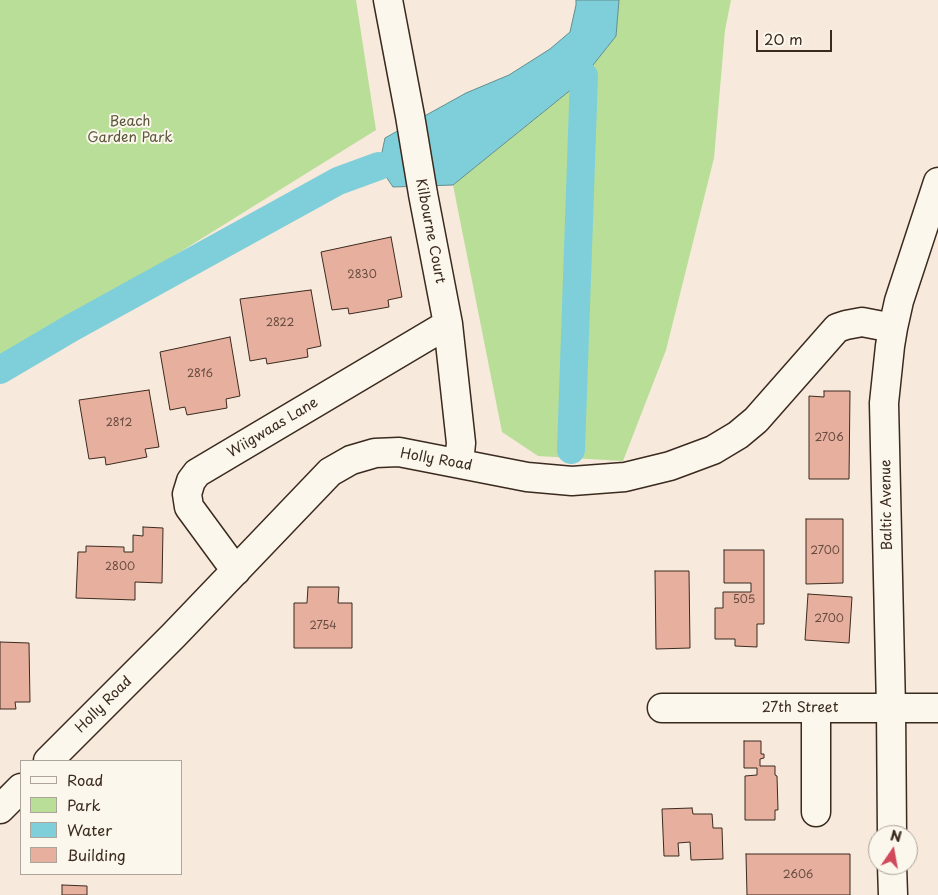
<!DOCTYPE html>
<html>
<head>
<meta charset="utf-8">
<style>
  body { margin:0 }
  #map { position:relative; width:938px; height:895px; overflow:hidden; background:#f7e9dc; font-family:"Playpen Sans",sans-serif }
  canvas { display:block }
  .legend { position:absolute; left:20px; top:760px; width:162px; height:115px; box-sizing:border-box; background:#fbf7ec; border:1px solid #aea59a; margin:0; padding:6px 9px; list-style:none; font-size:15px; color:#3b2a1e }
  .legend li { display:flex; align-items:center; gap:10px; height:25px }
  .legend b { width:25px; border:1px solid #aea59a }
  .north { position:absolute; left:868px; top:825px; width:50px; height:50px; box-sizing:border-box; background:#fbf7ec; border:1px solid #aea59a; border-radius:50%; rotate:12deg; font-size:14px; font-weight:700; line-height:20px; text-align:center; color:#3b2a1e }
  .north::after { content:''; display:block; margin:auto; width:18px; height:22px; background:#d1495b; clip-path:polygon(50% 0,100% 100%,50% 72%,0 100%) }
  .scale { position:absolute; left:756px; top:30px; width:76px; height:22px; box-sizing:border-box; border:2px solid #3b2a1e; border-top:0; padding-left:6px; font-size:15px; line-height:18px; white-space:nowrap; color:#3b2a1e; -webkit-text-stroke:4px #fbf7ec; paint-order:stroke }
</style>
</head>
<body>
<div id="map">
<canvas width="938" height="895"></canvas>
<ul class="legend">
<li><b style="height:6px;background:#fbf7ec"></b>Road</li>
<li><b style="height:14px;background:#b9de98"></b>Park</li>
<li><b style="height:14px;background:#7ecfd9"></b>Water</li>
<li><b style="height:14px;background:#e7af9e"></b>Building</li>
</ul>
<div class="north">N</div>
<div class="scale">20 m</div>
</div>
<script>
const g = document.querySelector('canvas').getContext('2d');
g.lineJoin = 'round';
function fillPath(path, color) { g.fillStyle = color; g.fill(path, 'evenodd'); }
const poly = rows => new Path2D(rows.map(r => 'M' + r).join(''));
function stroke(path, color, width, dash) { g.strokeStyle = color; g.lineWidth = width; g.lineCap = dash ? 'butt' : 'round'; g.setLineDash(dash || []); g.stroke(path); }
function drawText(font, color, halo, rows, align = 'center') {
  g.font = font + ' "Playpen Sans",sans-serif'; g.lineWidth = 4; g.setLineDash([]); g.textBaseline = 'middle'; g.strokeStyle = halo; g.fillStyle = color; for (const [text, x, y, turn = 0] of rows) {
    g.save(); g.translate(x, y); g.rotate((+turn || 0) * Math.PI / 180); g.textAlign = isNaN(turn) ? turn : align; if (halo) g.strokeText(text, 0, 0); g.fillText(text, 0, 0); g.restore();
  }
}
fillPath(poly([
  [0,0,356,0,376,130,0,364],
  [619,0,731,0,725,30,714,158,666,350,623,461,538,456,502,432,453,185,578,84,616,36]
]), '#b9de98');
const water = poly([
  [576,0,619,0,616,36,578,84,453,185,393,187,379,166,385,138,466,93,509,75,550,49,570,32,576,5,576,0]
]);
fillPath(water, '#7ecfd9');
stroke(water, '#638d8e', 1);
stroke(poly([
  [0,370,73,327,338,181,379,166],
  [571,450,584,76]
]), '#7ecfd9', 28);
const building = poly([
  [391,237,402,297,388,300,389,307,349,314,348,308,332,310,321,252,391,237],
  [311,290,321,346,307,349,308,357,267,364,266,358,250,361,240,299,311,290],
  [230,337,240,396,226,399,227,408,187,415,185,407,170,410,160,352,230,337],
  [149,390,159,447,145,449,147,457,106,465,105,457,89,459,79,400,149,390],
  [824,391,850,391,849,479,809,479,809,396,824,397,824,391],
  [806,519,843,519,843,583,806,584,806,519],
  [143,527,163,528,162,583,135,582,135,600,76,598,78,552,86,552,86,546,124,547,124,552,133,552,133,535,143,536,143,527],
  [724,550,764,550,764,624,757,624,757,647,735,646,735,639,715,639,715,608,723,608,723,592,751,592,751,583,724,583,724,550],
  [655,571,689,571,690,648,656,649,655,571],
  [308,587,339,587,338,603,352,603,352,648,294,648,294,603,307,603,308,587],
  [808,594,852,597,849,643,805,640,808,594],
  [0,642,29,643,30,702,15,702,16,709,0,709,0,642],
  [744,741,761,741,761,754,764,754,764,758,760,759,760,766,775,766,775,775,777,776,778,810,775,810,775,820,745,820,745,776,757,775,757,768,744,768,744,741],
  [692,808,693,814,712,814,713,828,722,828,723,859,691,860,690,842,678,843,679,856,664,856,662,809,692,808],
  [746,854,850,854,850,895,747,895,746,854],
  [62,885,87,886,87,895,62,895,62,885]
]);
fillPath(building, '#e7af9e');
stroke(building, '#3b2a1e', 1);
const minor = poly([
  [388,0,410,116,423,194,448,324,461,443,459,463],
  [236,571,189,507,187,494,191,481,197,473,448,324],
  [662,708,938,708],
  [48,761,174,635,330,472,351,460,375,453,399,452,527,477,572,481,625,477,670,466,713,450,738,435,756,420,837,328,846,325,862,322,893,328],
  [0,809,21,788],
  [816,812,816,708],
  [892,835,891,708,884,403,890,346,893,328,899,301,938,182],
  [892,865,893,895]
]);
stroke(minor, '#3b2a1e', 31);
stroke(minor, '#fbf7ec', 28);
drawText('11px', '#664b3e', null, [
  ["2830",362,275],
  ["2822",280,323],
  ["2816",200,374],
  ["2812",119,423],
  ["2706",829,438],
  ["2700",825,551],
  ["2800",120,567],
  ["505",744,600],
  ["2700",829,619],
  ["2754",323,626],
  ["2606",798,875]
]);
drawText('14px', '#5a573c', '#fbf7ec', [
  ["Beach",130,122],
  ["Garden Park",130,138]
]);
drawText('14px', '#3b2a1e', '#fbf7ec', [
  ["Kilbourne Court",430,231,79],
  ["Wiigwaas Lane",273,428,-31],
  ["Holly Road",436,460,10],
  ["Baltic Avenue",887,505,-91],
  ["Holly Road",104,705,-45],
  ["27th Street",800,708]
]);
</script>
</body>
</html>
